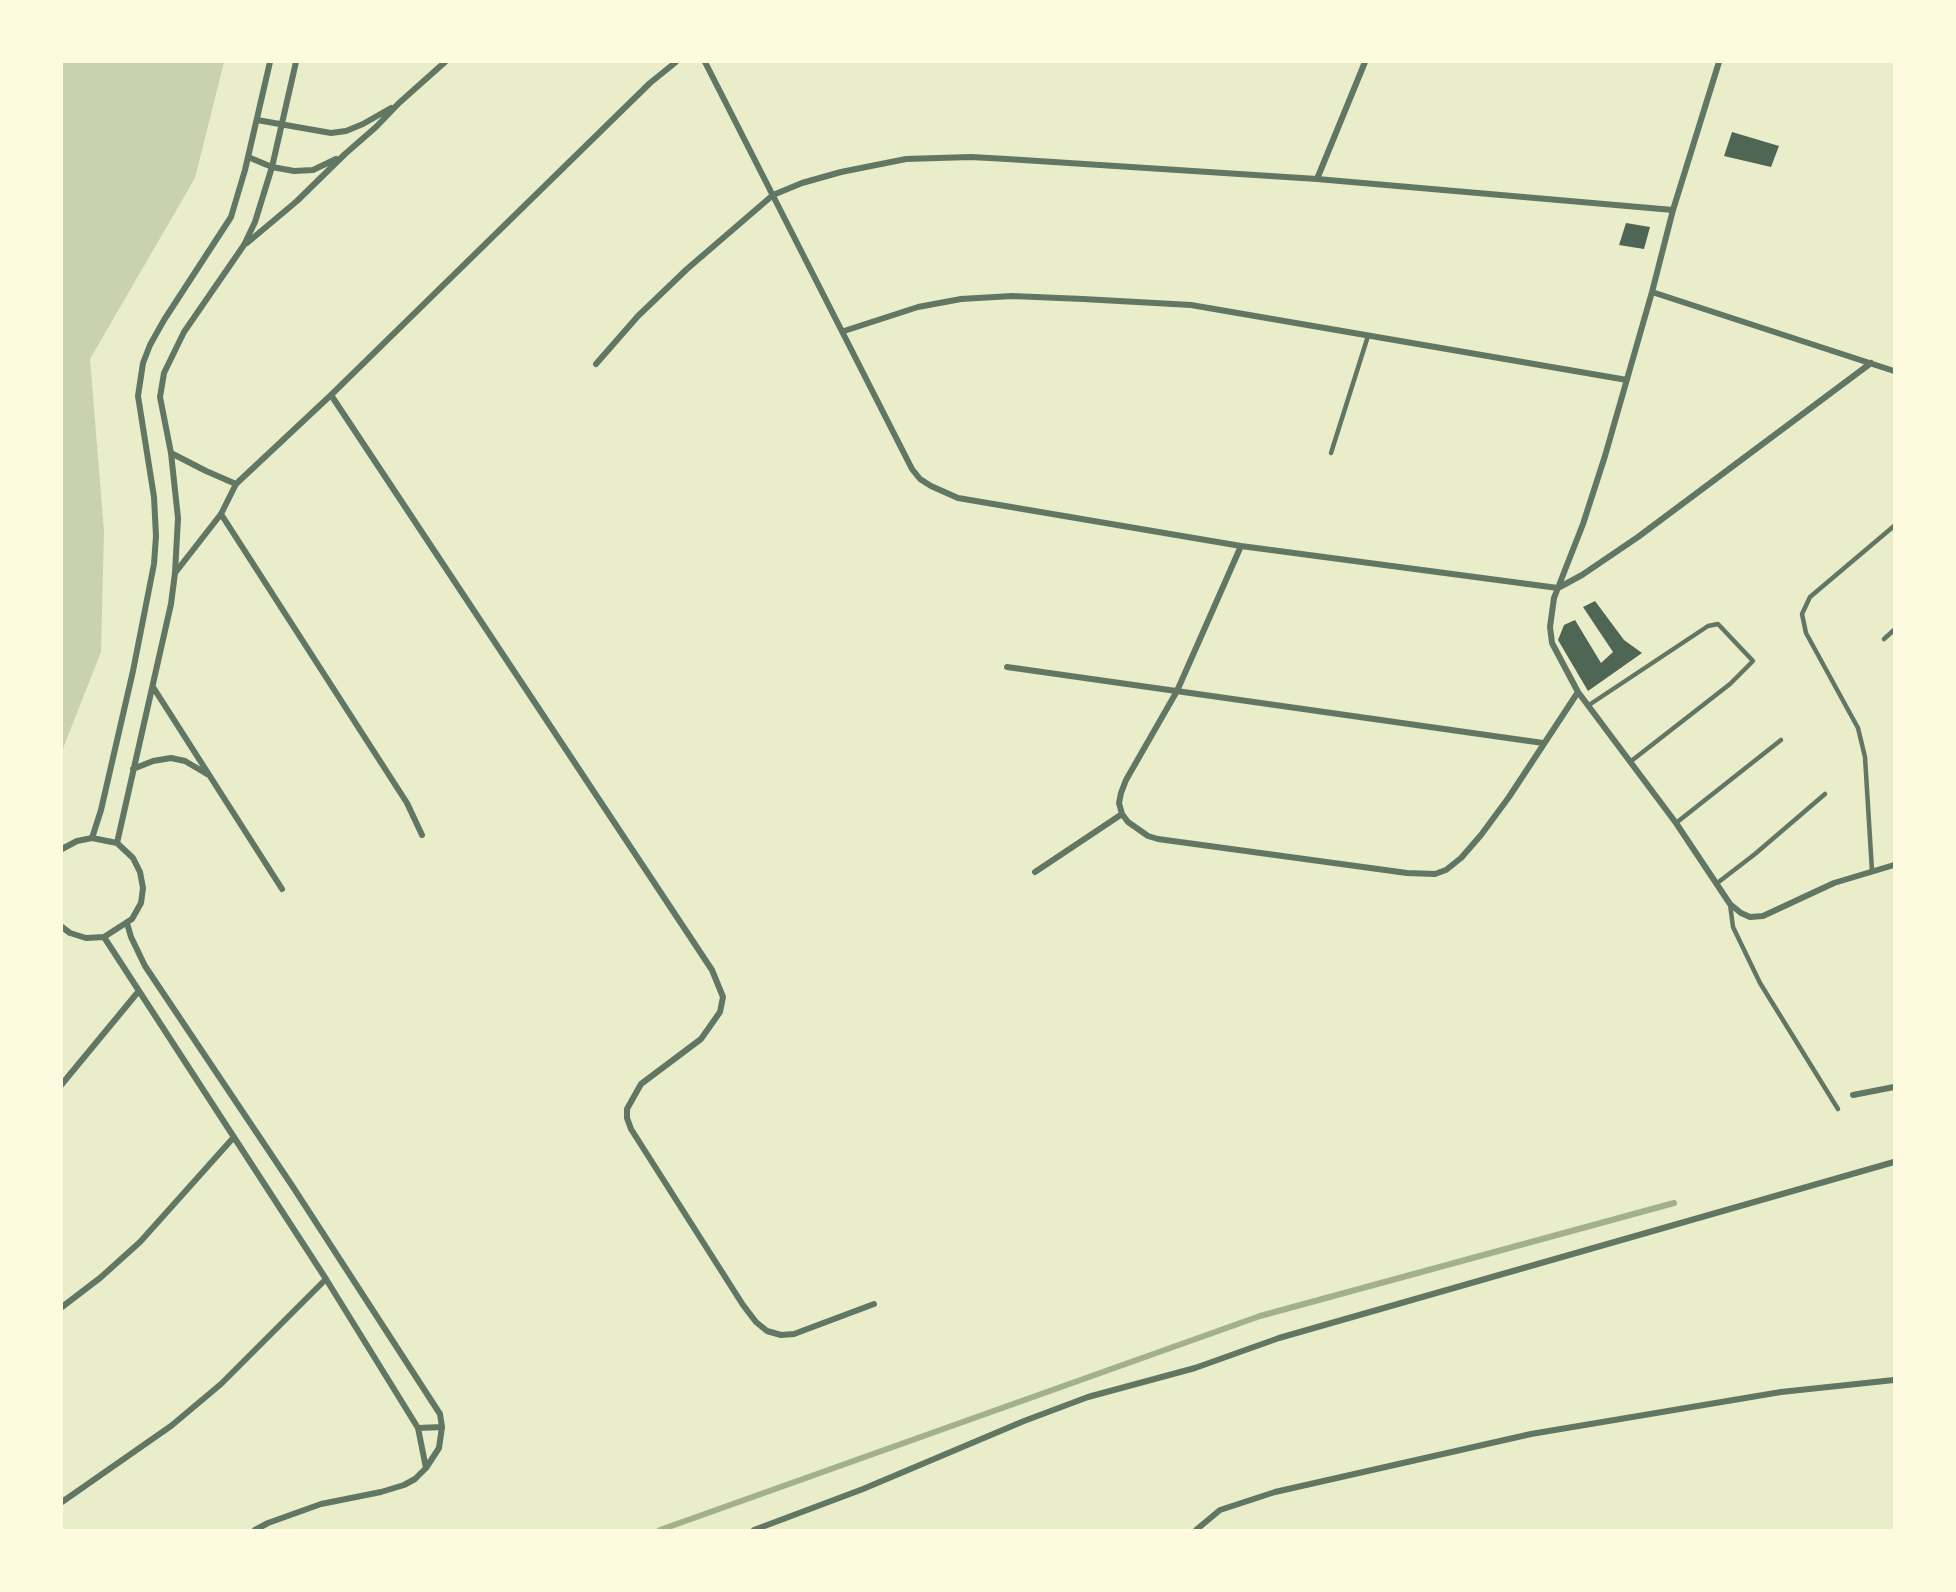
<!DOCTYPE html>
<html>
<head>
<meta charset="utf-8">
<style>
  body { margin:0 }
  #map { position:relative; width:1956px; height:1592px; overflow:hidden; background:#e9edc9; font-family:"PT Sans Narrow",sans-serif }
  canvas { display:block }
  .frame { position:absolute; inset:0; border:63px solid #fefae0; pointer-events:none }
</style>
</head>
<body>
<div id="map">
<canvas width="1956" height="1592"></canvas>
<div class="frame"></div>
</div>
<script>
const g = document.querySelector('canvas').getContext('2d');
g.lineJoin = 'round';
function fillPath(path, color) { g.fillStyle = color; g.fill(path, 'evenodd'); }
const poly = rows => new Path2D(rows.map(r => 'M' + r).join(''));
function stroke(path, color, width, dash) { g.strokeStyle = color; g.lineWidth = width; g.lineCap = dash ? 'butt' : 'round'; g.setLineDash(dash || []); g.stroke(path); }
fillPath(poly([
  [62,62,224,62,195,178,90,359,104,531,101,652,62,751]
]), '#cad2ad');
stroke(poly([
  [660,1530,1260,1316,1674,1203]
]), '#a3b18a', 6);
fillPath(poly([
  [1732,132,1779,146,1771,167,1724,156],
  [1626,223,1650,227,1644,249,1619,245],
  [1595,601,1624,640,1642,653,1588,691,1558,640,1564,625,1575,620,1601,663,1613,652,1583,607]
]), '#4f6655');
stroke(poly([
  [1331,453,1368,336],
  [1884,639,1894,630],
  [1589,705,1708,626,1718,624,1753,661,1730,684,1630,762],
  [1676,823,1781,740],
  [1872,871,1865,757,1858,728,1806,633,1802,614,1810,597,1894,526],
  [1716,884,1755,854,1825,794],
  [1730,904,1733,927,1760,983,1838,1109]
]), '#617663', 4.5);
stroke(poly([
  [705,62,912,469,920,479,931,486,958,498,1241,546,1558,588,1582,575,1638,537,1871,363],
  [1719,62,1673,210,1652,292,1605,456,1583,524,1554,598,1550,627,1552,643,1578,692,1676,823,1730,904,1741,913,1750,917,1763,916,1834,883,1894,865],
  [257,120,331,133,346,131,363,124,391,108],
  [248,157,272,167,294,171,313,170,336,159],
  [1317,179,1365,62],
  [247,243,297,201,345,154,376,127,399,103,445,62],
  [1652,292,1894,371],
  [844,331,918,307,961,299,1012,296,1083,299,1191,305,1627,380],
  [596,364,638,316,687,269,773,195,802,183,841,172,906,159,971,157,1007,159,1317,179,1673,210],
  [331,395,712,970,723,997,720,1012,701,1039,641,1084,627,1109,627,1118,631,1129,743,1305,756,1322,767,1331,781,1335,794,1334,874,1304],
  [171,453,206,471,236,484],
  [221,514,407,803,422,835],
  [1241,546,1177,691,1126,780,1121,793,1119,803,1122,814,1128,822,1148,836,1158,839,1407,873,1435,874,1446,870,1461,858,1481,835,1509,797,1578,692],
  [175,573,221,514,236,484,331,395,650,83,676,62],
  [1007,667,1543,743],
  [153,687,282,889],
  [133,769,153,761,171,758,185,761,207,774],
  [92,838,101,810,133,671,154,564,156,536,154,497,138,396,143,363,150,345,164,320,231,217,245,170,270,62],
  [117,843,171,604,175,573,178,518,171,453,160,397,164,373,184,332,244,245,255,222,272,167,296,62],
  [62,849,77,841,92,838,117,843,133,858,140,872,143,888,141,903,132,919,104,937,86,938,70,933,62,927],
  [1035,872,1122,814],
  [127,923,131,937,145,966,293,1187,440,1414,442,1427,439,1448,426,1468,415,1479,404,1485,381,1492,321,1504,268,1523,255,1530],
  [104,937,326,1279,418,1428,426,1468],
  [62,1084,138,992],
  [1853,1095,1894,1087],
  [62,1307,100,1278,140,1242,234,1137],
  [418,1428,442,1427],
  [62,1502,171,1426,221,1384,326,1279],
  [754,1530,863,1489,1024,1421,1088,1397,1195,1368,1279,1338,1894,1162],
  [1196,1530,1220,1510,1275,1492,1531,1434,1781,1392,1894,1380]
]), '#617663', 6);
</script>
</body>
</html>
